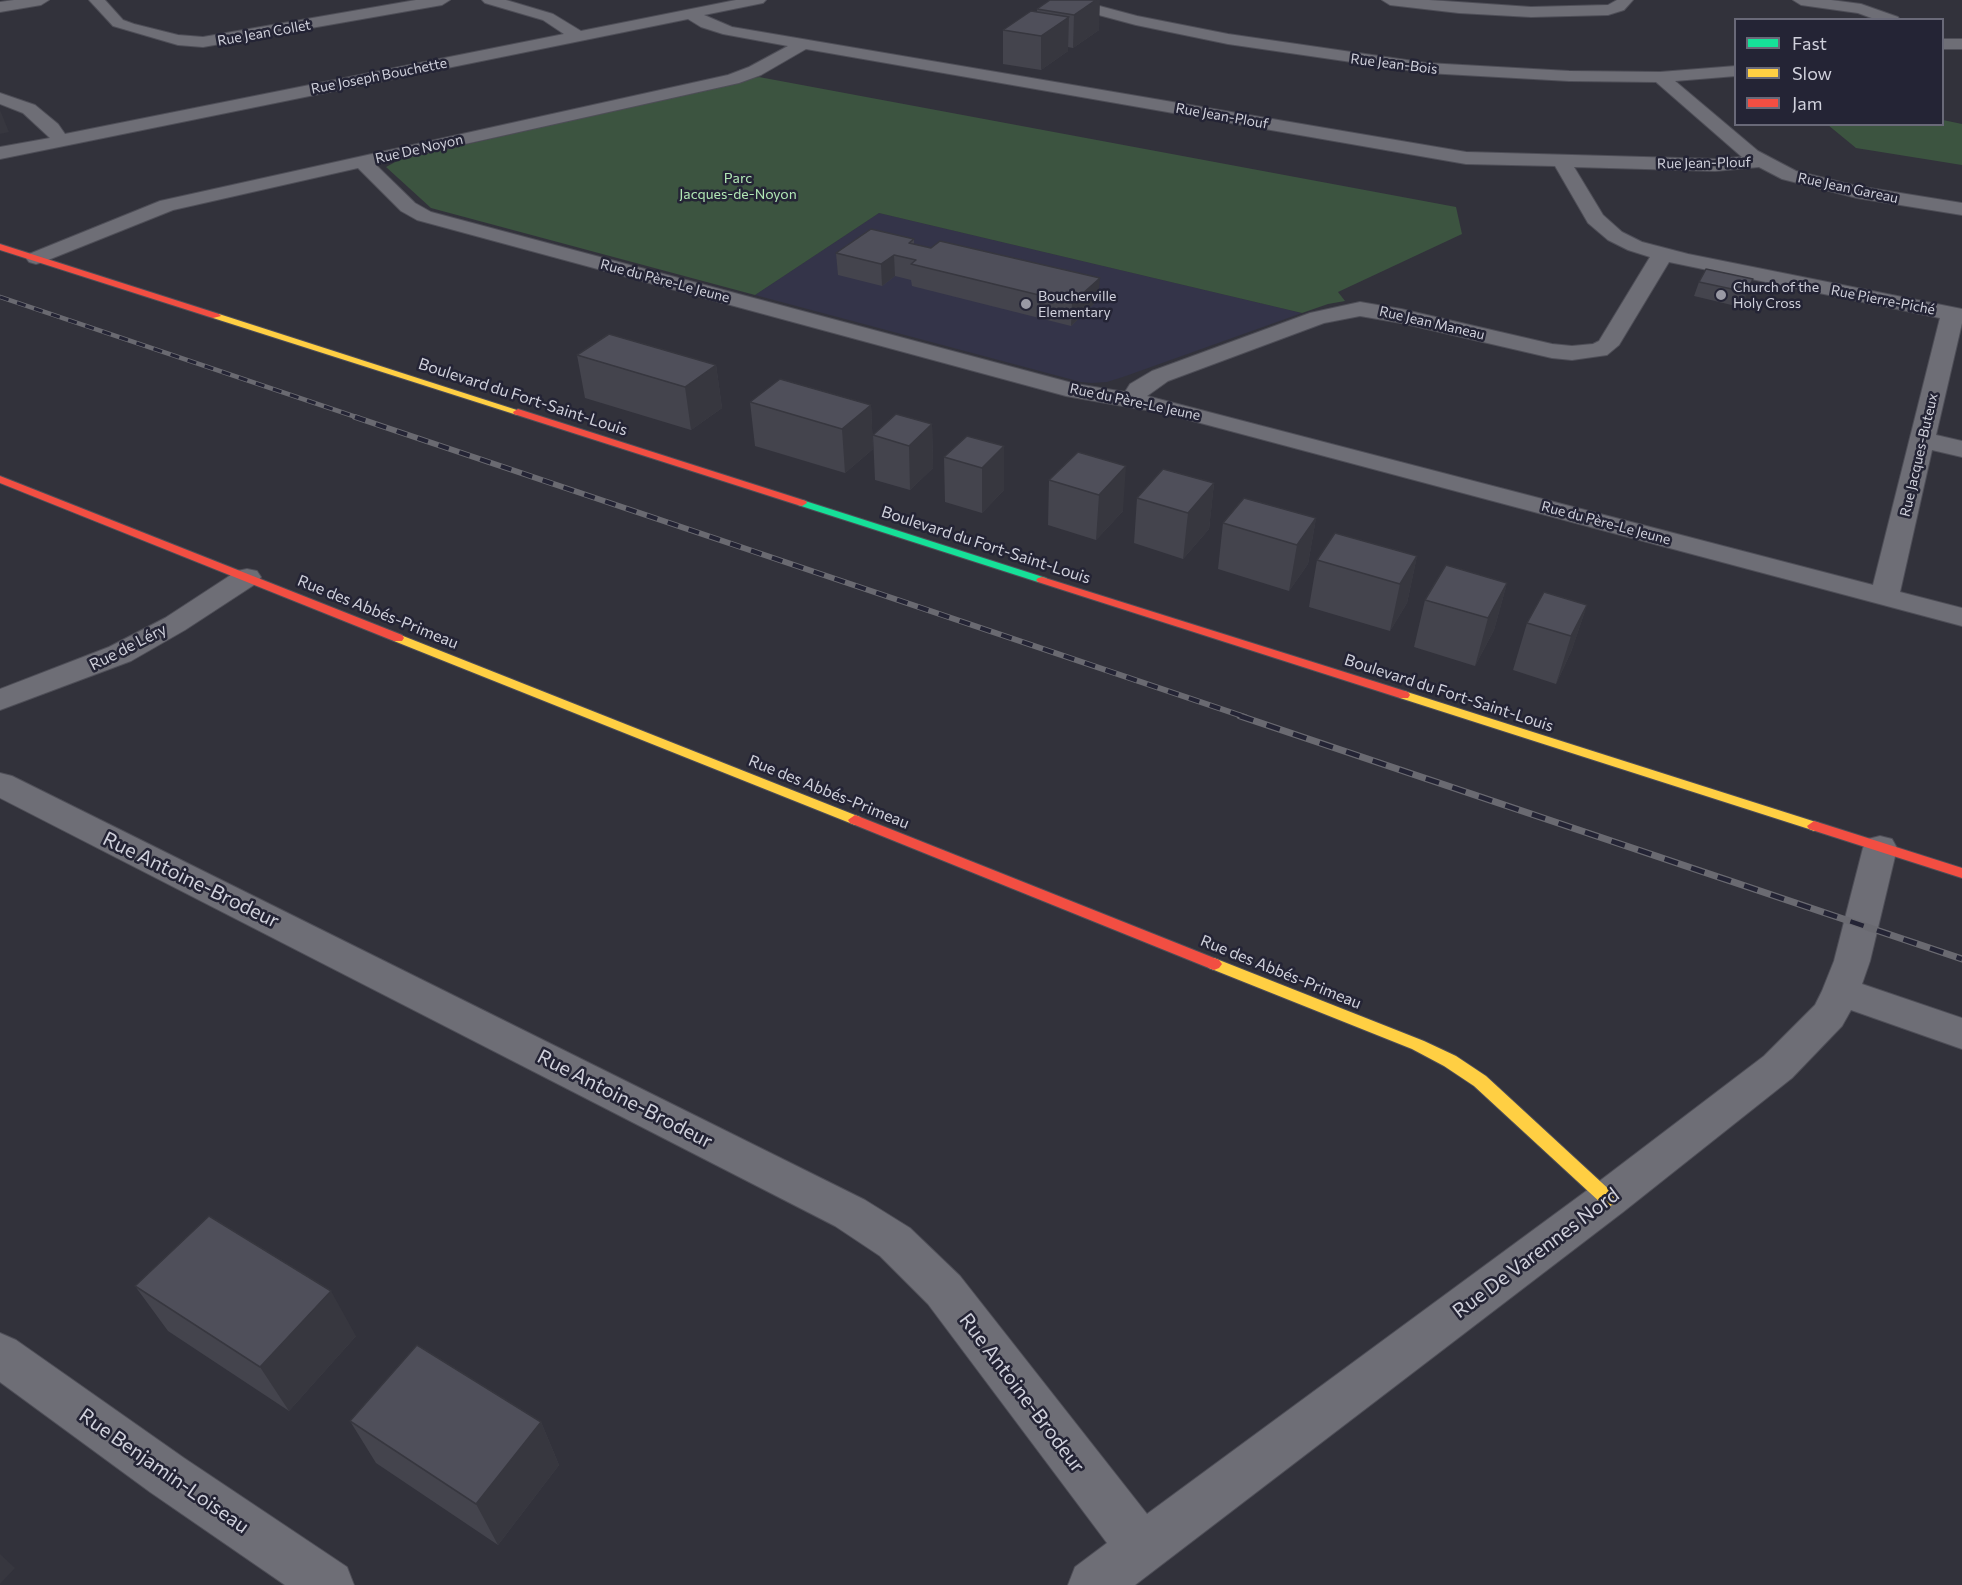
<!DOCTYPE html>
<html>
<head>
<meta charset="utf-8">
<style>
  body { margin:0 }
  #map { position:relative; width:1962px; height:1585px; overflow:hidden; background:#32323b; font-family:Commissioner,sans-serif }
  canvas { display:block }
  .legend { position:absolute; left:1734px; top:18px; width:210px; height:108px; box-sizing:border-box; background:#242435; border:2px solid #696978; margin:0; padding:8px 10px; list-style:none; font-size:18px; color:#d0d1dc }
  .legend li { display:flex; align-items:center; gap:12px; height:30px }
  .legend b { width:30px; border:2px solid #696978 }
</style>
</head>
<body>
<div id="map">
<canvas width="1962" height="1585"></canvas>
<ul class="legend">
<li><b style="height:8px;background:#16e098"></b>Fast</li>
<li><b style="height:8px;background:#ffcf43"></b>Slow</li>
<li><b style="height:8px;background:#f24e42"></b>Jam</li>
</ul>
</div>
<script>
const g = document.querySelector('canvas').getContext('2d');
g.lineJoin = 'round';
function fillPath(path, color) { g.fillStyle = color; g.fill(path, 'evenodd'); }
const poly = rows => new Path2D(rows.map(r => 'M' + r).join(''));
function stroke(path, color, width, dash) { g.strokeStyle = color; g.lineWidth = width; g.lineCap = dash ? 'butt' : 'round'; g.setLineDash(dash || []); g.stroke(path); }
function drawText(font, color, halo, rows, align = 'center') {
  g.font = font + ' Commissioner,sans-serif'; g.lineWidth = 5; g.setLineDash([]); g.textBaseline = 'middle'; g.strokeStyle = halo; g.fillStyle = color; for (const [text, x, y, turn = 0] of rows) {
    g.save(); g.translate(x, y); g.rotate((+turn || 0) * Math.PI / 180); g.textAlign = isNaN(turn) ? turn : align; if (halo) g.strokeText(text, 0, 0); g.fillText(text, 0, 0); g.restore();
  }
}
fillPath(poly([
  [879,213,1302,313,1123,377,1107,382,1092,383,1081,382,755,295]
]), '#343449');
fillPath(poly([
  [759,77,1456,207,1462,234,1338,292,1345,301,1328,304,1302,313,879,213,755,295,431,208,386,167,399,160],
  [1943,120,1962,124,1962,165,1856,148,1828,125,1942,124]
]), '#3c5440');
const street = poly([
  [14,0,49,0,41,5,0,12,0,2,14,0],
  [89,0,105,0,123,20,134,24,178,35,203,37,416,0,450,0,442,5,203,47,178,45,113,26,89,0],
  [482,0,506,0,553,14,581,31,736,0,766,0,763,3,704,15,732,27,1466,152,1715,159,1742,157,1656,82,1569,81,1427,73,1228,44,1136,25,1054,3,1051,0,1077,0,1137,16,1228,34,1427,63,1569,71,1660,72,1736,66,1736,76,1675,81,1758,151,1796,171,1857,186,1962,203,1962,215,1857,198,1782,179,1759,167,1715,171,1574,167,1603,215,1622,232,1642,242,1688,254,1962,309,1962,323,1936,435,1962,441,1962,457,1932,450,1900,592,1962,608,1962,626,1163,413,1066,396,417,220,401,211,358,168,173,210,43,262,36,264,29,262,26,258,29,254,160,201,728,75,749,67,788,46,723,34,701,27,688,19,0,159,0,147,50,138,23,113,0,104,0,93,35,105,58,124,65,134,564,34,543,20,485,3,482,0],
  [806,49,1466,164,1555,166,1588,223,1608,240,1628,250,1650,257,1599,341,1593,344,1572,346,1552,344,1401,309,1360,302,1310,313,1152,371,1130,384,1125,392,1076,384,431,212,415,203,375,164,739,83,761,75,806,49],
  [1669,262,1940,318,1873,585,1147,396,1168,381,1324,323,1360,316,1401,323,1552,358,1572,360,1607,355,1619,345,1669,262],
  [1382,0,1429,0,1531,7,1608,5,1617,0,1633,0,1624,10,1608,15,1531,17,1459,13,1390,5,1382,0],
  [1793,0,1831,0,1861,4,1898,17,1900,20,1877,20,1858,13,1801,5,1793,0],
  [1942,39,1962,39,1962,49,1942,49,1942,39],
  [247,569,257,571,261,577,257,583,185,630,131,661,0,710,0,689,109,647,165,618,237,571,247,569],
  [0,773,12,776,865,1200,910,1228,960,1276,1147,1514,1593,1186,1764,1056,1815,1005,1822,991,1834,961,1863,848,1868,839,1880,836,1892,839,1897,848,1870,961,1862,984,1962,1018,1962,1049,1851,1010,1842,1026,1792,1078,1623,1212,1135,1585,1068,1585,1075,1567,1107,1543,928,1304,880,1256,835,1226,0,798,0,773],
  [0,1333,16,1340,184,1458,347,1567,354,1585,285,1585,150,1492,0,1382,0,1333]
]);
const fast = poly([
  [802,500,1046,578,1048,580,1046,582,1038,582,798,505,798,501,802,500]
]);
const slow = poly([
  [213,314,219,314,523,412,518,415,514,414,213,318,213,314],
  [398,634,860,817,862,820,855,825,850,823,394,641,392,638,398,634],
  [1404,691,1819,823,1821,826,1814,831,1809,829,1400,698,1398,695,1400,692,1404,691],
  [1214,958,1424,1041,1456,1056,1486,1076,1614,1194,1617,1199,1614,1204,1608,1207,1602,1204,1474,1086,1444,1066,1412,1049,1209,968,1206,964,1209,960,1214,958]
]);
const jam = poly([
  [0,244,219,314,221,316,213,318,0,250,0,244],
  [518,409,806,501,807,503,802,506,798,505,514,414,513,412,518,409],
  [0,476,402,635,404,638,402,641,394,641,0,483,0,476],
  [1042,577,1408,692,1410,695,1408,698,1400,698,1038,582,1036,580,1038,578,1042,577],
  [855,815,1219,960,1222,964,1219,968,1214,970,1209,968,850,823,848,820,855,815],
  [1814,821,1962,868,1962,878,1809,829,1807,826,1814,821]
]);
stroke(street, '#4e4e57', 2);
stroke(fast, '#4e4e57', 2);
stroke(slow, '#4e4e57', 2);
stroke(jam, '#4e4e57', 2);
fillPath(street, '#6e6e76');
fillPath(fast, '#16e098');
fillPath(slow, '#ffcf43');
fillPath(jam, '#f24e42');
const railFar2 = poly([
  [0,297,359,418]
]);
const railFar1 = poly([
  [355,417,1245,717]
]);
const rail = poly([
  [1240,716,1962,959]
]);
stroke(railFar2, '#6a6a71', 4.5);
stroke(railFar1, '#6a6a71', 6);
stroke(rail, '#6a6a71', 7);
stroke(railFar2, '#242435', 3, [9]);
stroke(railFar1, '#242435', 4, [11]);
stroke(rail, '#242435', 4.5, [14]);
fillPath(poly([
  [1050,0,1099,30,1073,48,1068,47,1068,51,1041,70,1003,64,1003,30,1037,12,1037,9],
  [914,239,914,244,1098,300,1071,326,912,286,911,280,895,276,882,286,838,275,836,253],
  [1753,279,1747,294,1740,307,1694,296,1699,282],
  [577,355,716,365,722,408,691,430,585,398],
  [750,402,871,405,873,449,845,473,755,446],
  [932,424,933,468,910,490,875,480,873,435],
  [1004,446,1004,490,982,513,945,502,944,457],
  [1078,452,1123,511,1096,540,1048,525,1049,480],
  [1214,483,1209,529,1183,559,1134,543,1137,498],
  [1316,518,1308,564,1289,591,1218,569,1223,523],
  [1417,556,1407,603,1390,631,1309,607,1317,560],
  [1507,583,1494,630,1475,666,1414,647,1425,600],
  [1587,605,1571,652,1556,684,1513,670,1527,623],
  [135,1286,356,1336,289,1411,168,1331],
  [350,1421,541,1422,559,1465,498,1545,376,1463]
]), '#44444d');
fillPath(poly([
  [1096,0,1100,0,1099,30,1073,48,1074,15],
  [1069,17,1068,51,1041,70,1041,36],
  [0,110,9,132,0,134],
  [894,255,895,276,882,286,881,264],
  [1100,278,1098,300,1071,326,1072,303],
  [1753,279,1747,294,1740,307,1746,292],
  [716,365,722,408,691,430,685,387],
  [871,405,873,449,845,473,842,429],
  [932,424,933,468,910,490,909,446],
  [1004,446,1004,490,982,513,982,468],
  [1126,466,1123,511,1096,540,1099,495],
  [1214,483,1209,529,1183,559,1188,513],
  [1316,518,1308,564,1289,591,1297,545],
  [1417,556,1407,603,1390,631,1400,584],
  [1507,583,1494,630,1475,666,1488,618],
  [1587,605,1571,652,1556,684,1571,636],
  [331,1291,356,1336,289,1411,260,1367],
  [541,1422,559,1465,498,1545,476,1504],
  [0,1554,15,1568,0,1584]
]), '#37373f');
const building = poly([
  [1050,0,1096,0,1074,15,1037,9,1050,0],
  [1031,11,1069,17,1041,36,1003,30,1031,11],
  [871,229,914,239,909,243,931,248,940,241,1100,278,1072,303,911,264,916,260,894,255,881,264,836,253,871,229],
  [1706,269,1753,279,1746,292,1699,282,1706,269],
  [609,334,716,365,685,387,577,355,609,334],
  [780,379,871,405,842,429,750,402,780,379],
  [896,414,932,424,909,446,873,435,896,414],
  [967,436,1004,446,982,468,944,457,967,436],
  [1078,452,1126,466,1099,495,1049,480,1078,452],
  [1163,469,1214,483,1188,513,1137,498,1163,469],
  [1244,498,1316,518,1297,545,1223,523,1244,498],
  [1335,533,1417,556,1400,584,1317,560,1335,533],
  [1446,565,1507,583,1488,618,1425,600,1446,565],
  [1544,592,1587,605,1571,636,1527,623,1544,592],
  [209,1216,331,1291,260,1367,135,1286,209,1216],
  [417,1345,541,1422,476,1504,350,1421,417,1345]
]);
fillPath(building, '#4f4f5a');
stroke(building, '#37373f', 1.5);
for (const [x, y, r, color] of [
  [1721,295,6,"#9999a4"],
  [1026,304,6,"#9999a4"]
]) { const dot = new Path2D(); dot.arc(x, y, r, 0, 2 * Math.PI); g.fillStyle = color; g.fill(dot); stroke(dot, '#242435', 2); }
drawText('14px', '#d0d1dc', '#242435', [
  ["Rue Jean Collet",264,33,-10],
  ["Rue Jean-Bois",1394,64,7],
  ["Rue Joseph Bouchette",379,76,-11],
  ["Rue Jean-Plouf",1222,116,10],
  ["Rue De Noyon",419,149,-13],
  ["Rue Jean-Plouf",1704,163,-1],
  ["Rue Jean Gareau",1848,188,12],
  ["Rue du Père-Le Jeune",665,281,15],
  ["Rue Pierre-Piché",1883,300,11],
  ["Rue Jean Maneau",1432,323,13],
  ["Rue du Père-Le Jeune",1135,402,12],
  ["Rue Jacques-Buteux",1919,455,-77],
  ["Rue du Père-Le Jeune",1606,523,15]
]);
drawText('14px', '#b1e7b5', '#242435', [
  ["Parc",738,178],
  ["Jacques-de-Noyon",738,194]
]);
drawText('14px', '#d0d1dc', '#242435', [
  ["Church of the",1733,287],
  ["Holy Cross",1733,303],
  ["Boucherville",1038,296],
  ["Elementary",1038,312]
], 'left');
drawText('16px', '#d0d1dc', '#242435', [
  ["Boulevard du Fort-Saint-Louis",523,397,18],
  ["Boulevard du Fort-Saint-Louis",986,545,18],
  ["Rue des Abbés-Primeau",378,612,22],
  ["Rue de Léry",128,647,-27],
  ["Boulevard du Fort-Saint-Louis",1449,693,18],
  ["Rue des Abbés-Primeau",829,792,22],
  ["Rue des Abbés-Primeau",1281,972,22]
]);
drawText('20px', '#d0d1dc', '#242435', [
  ["Rue Antoine-Brodeur",191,880,26],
  ["Rue Antoine-Brodeur",625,1099,27],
  ["Rue De Varennes Nord",1536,1253,-37],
  ["Rue Antoine-Brodeur",1022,1393,53],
  ["Rue Benjamin-Loiseau",164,1471,35]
]);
</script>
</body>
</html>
